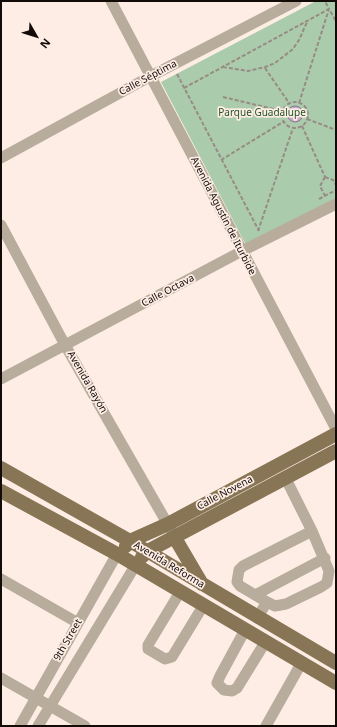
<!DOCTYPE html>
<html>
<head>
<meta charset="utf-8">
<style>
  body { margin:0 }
  #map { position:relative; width:337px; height:727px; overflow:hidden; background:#fdede5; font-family:"Noto Sans",sans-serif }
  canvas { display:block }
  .frame { position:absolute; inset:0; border:2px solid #120b08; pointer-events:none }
  .north { position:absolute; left:16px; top:16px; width:40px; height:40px; -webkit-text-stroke:3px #fdede5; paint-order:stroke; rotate:129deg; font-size:11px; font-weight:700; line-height:16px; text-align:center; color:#120b08 }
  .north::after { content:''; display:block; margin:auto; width:14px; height:18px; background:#120b08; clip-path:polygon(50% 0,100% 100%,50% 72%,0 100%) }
</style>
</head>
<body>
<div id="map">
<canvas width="337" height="727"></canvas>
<div class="frame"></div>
<div class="north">N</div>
</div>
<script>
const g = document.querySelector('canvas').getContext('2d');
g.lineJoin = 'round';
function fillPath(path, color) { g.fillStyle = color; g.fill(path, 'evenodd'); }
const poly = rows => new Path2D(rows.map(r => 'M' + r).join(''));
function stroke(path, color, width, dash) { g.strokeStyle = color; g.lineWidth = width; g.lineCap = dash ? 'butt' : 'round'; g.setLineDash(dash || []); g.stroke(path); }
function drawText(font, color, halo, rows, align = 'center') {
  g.font = font + ' "Noto Sans",sans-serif'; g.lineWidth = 3.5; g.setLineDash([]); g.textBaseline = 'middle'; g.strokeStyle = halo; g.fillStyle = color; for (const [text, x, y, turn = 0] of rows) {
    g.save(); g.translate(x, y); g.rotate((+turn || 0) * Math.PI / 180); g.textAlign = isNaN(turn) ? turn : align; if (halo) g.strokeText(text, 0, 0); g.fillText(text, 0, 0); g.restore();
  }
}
fillPath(poly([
  [316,1,336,1,336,199,246,245,161,82]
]), '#abccac');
const building = poly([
  '287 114a8 8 0 1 1 16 0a8 8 0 1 1-16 0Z'
]);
fillPath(building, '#c7a7cb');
stroke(building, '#877a88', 1);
stroke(poly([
  [223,67,248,71,265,67,275,63,293,49,299,40,307,22],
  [265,68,289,103],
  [177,74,259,231],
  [184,88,329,9,336,21],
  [223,97,282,111],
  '282 115a13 13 0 1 1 26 0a13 13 0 1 1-26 0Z',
  [299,103,329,9,325,1],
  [307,119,336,130],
  [302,126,325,177],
  [221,160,283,122],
  [325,177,320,186,325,196],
  [325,177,333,180,336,185],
  [319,199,336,190],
  [258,231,293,128]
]), '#978b85', 2, [4, 2]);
stroke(poly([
  [111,1,336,429],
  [1,158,151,76,296,1],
  [1,225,65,345,171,530],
  [1,379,242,251,336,204],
  [286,479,312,531],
  [1,579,78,623],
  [180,592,148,645,148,649,165,659,172,657,203,606],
  [255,595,325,558],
  [257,618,267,602,240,586,237,582,239,570,243,566,312,531,329,571,327,583,321,587,286,604,275,606,267,602],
  [245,630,220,676,217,683,224,690,232,691,237,688,266,641],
  [1,678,85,726],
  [20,726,117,554],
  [38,726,135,566],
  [266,726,302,662]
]), '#b8ad9c', 11);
stroke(poly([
  [1,468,130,541,336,663],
  [1,491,117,554,336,683],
  [175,538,202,584],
  [126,546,130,541,168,524,336,434],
  [142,557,146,552,336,451]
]), '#887555', 14);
drawText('10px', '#120b08', '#fdede5', [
  ["Calle Séptima",148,78,-28],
  ["Avenida Agustin de Iturbide",223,216,63],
  ["Calle Octava",168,291,-28],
  ["Avenida Rayón",87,382,60],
  ["Calle Novena",225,493,-28],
  ["Avenida Reforma",169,565,31],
  ["9th Street",68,640,-60]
]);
drawText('10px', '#205226', '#fdede5', [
  ["Parque Guadalupe",262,113]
]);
</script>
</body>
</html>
